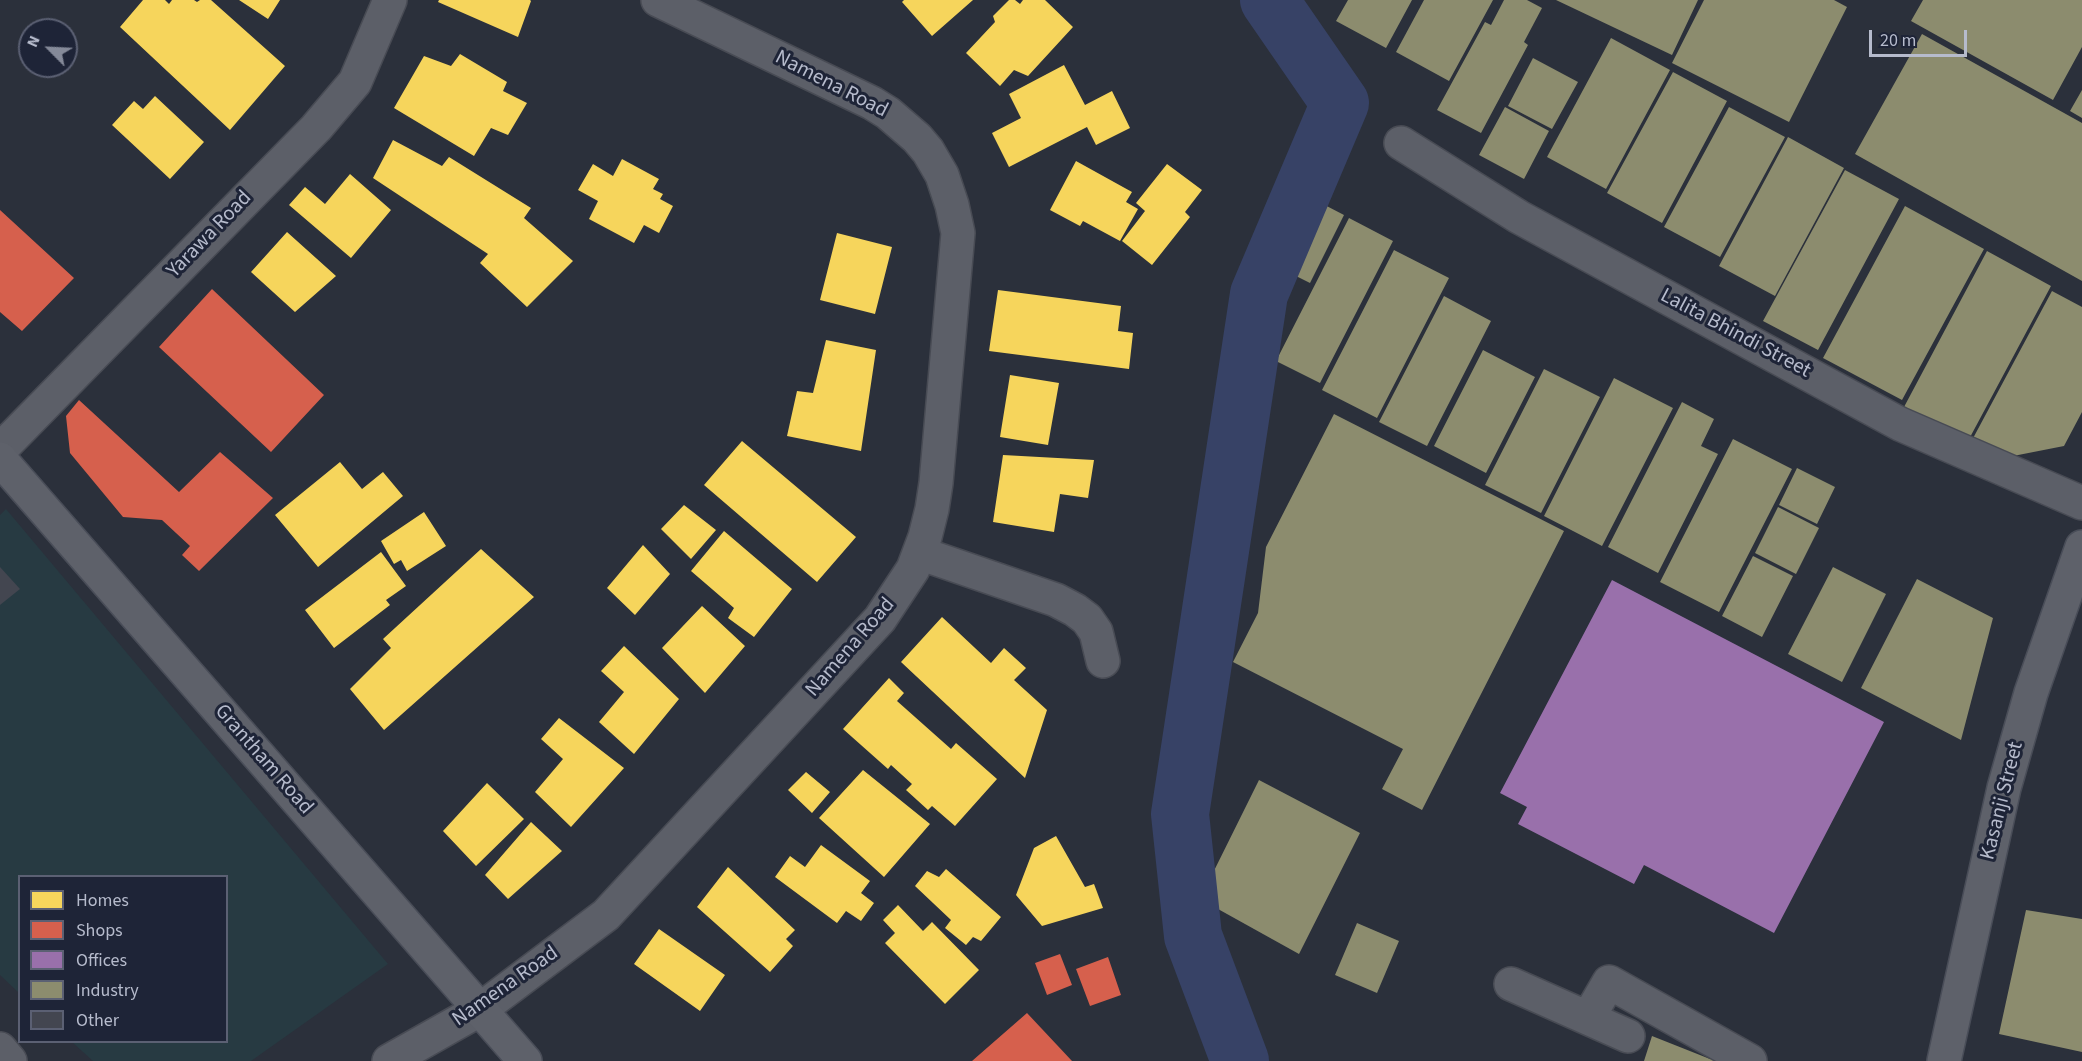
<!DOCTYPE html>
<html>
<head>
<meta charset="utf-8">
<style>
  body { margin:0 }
  #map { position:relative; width:2082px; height:1061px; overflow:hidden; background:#2b303b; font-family:"Source Sans 3",sans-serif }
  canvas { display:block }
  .legend { position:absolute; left:18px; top:875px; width:210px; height:168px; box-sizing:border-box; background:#1e2437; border:2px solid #5b6073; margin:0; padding:8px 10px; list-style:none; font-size:18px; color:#b6bbcc }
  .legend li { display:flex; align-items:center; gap:12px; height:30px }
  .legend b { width:30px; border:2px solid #5b6073 }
  .north { position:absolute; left:18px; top:18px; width:60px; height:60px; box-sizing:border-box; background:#1e2437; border:2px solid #5b6073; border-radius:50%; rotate:294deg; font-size:16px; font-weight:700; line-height:24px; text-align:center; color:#b6bbcc }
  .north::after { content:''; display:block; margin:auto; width:21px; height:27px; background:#858a99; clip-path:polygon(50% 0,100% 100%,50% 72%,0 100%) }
  .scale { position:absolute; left:1869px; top:30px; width:98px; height:27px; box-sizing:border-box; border:3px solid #b6bbcc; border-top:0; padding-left:8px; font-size:18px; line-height:21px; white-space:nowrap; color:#b6bbcc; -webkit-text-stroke:4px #1e2437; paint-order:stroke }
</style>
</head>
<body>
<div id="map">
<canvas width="2082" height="1061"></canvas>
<ul class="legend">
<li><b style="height:16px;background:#f6d55c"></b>Homes</li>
<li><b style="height:16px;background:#d6604d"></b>Shops</li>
<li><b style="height:16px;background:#9970ab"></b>Offices</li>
<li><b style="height:16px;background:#8c8c6e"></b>Industry</li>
<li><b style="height:16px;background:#434650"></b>Other</li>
</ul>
<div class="north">N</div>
<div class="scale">20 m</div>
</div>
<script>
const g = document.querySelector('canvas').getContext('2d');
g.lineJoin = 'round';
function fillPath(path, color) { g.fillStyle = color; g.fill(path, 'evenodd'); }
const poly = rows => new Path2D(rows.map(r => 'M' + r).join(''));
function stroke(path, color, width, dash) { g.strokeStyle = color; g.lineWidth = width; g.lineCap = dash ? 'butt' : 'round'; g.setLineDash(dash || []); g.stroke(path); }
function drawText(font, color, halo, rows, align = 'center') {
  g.font = font + ' "Source Sans 3",sans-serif'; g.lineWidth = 6; g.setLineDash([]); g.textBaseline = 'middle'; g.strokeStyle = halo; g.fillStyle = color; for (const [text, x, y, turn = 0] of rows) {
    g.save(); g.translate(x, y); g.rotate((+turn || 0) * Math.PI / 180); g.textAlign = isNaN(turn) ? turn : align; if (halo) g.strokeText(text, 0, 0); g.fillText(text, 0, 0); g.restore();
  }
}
fillPath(poly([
  [6,509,388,964,251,1061,93,1061,72,1042,226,1042,226,876,20,876,19,993,0,975,0,515]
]), '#273a42');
fillPath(poly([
  [143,0,165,0,169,4,172,0,194,0,197,2,200,0,211,0,285,66,230,130,120,27],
  [239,0,280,0,268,19],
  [439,0,530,0,531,1,518,37,438,2],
  [904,0,973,0,932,36,902,2],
  [1009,0,1015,0,1020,4,1023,0,1045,0,1073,27,1028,76,1014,70,1000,86,966,53,995,22,993,16],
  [460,54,507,82,503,91,527,103,508,135,491,128,474,156,394,108,424,56,451,66],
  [1064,65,1085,105,1112,91,1130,128,1096,145,1087,127,1009,167,992,133,1021,118,1009,94],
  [155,96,204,142,170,179,112,125,134,101,143,109],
  [393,140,442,166,449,157,531,208,524,218,573,261,527,307,480,263,488,254,373,178],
  [622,159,659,179,653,189,663,194,660,199,673,206,659,233,644,225,634,243,589,219,598,201,578,190,593,164,613,176],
  [1076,161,1132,192,1126,202,1138,209,1120,241,1083,221,1080,226,1050,210],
  [1167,164,1202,190,1185,212,1190,217,1152,265,1122,241,1145,211,1136,203],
  [350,174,391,210,351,258,289,205,305,187,325,204],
  [287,232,336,276,295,312,251,272],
  [837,233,892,247,875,314,820,300],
  [998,290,1121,306,1118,331,1133,333,1129,369,989,351],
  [826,340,876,350,861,451,787,436,797,391,813,393],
  [1010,375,1059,383,1048,445,1000,437],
  [742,441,856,537,817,582,704,485],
  [1003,455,1094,460,1088,498,1060,494,1054,532,993,522],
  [340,462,362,489,383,472,403,496,318,567,275,515],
  [684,505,716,530,691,559,661,529],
  [424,512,446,546,407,571,401,560,394,564,381,541],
  [724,531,792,589,754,637,728,618,734,608,691,571],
  [643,545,670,574,635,615,607,588],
  [481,549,534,597,384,730,350,689,391,648,383,639],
  [381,552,406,586,386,600,390,605,334,648,305,610],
  [702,606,745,646,705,693,662,648],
  [942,617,991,663,1004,648,1026,668,1014,680,1047,710,1025,778,901,662],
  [624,646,679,699,634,754,599,722,624,692,601,671],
  [889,678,904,693,897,701,951,749,956,743,997,779,955,826,932,806,928,810,906,790,912,784,891,765,888,769,843,729],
  [559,718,624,768,571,827,535,792,563,759,541,739],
  [863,770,930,824,884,877,819,818],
  [806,772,830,792,812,813,788,790],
  [487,783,524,819,476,866,443,831],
  [531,822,562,851,508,899,485,875],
  [1056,836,1085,887,1094,884,1103,908,1042,926,1016,895,1034,848],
  [821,845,870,881,861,893,874,903,861,921,846,911,837,923,775,877,790,856,805,867],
  [728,867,795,930,786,939,793,946,770,972,697,907],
  [946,869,1001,917,981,941,973,937,966,945,945,928,951,920,915,886,927,871,939,877],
  [898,905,923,931,932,922,979,970,945,1004,885,943,895,933,883,920],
  [659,929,725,975,700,1011,634,964]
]), '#f6d55c');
fillPath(poly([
  [0,210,74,278,22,331,0,312],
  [212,289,324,395,271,452,159,347],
  [79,400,179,492,220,452,273,498,199,571,182,555,190,546,162,520,123,517,70,453,66,416],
  [1060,954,1072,985,1047,995,1035,963],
  [1108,957,1121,995,1090,1006,1076,969],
  [1027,1013,1072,1061,972,1061]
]), '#d6604d');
fillPath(poly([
  [1612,580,1884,722,1774,933,1644,865,1634,884,1518,824,1527,807,1500,793]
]), '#9970ab');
fillPath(poly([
  [1348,0,1412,0,1386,48,1336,21],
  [1424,0,1493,0,1449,81,1396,52],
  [1504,0,1527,0,1542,8,1524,42,1528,45,1481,133,1437,110,1485,22,1491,25],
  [1556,0,1698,0,1672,55],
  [1704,0,1834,0,1847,7,1789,122,1672,63],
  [1923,0,2082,0,2082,47,2053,100,1911,21],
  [1922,34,2082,123,2082,281,1855,154],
  [1611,38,1670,70,1606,189,1547,157],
  [1533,58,1578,82,1552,129,1508,106],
  [1673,72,1727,101,1662,223,1607,193],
  [2082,90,2082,118,2070,111],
  [1505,107,1549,131,1524,179,1479,155],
  [1729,107,1785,137,1720,257,1664,227],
  [1788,137,1844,168,1775,296,1719,266],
  [1845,170,1899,199,1818,350,1763,321],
  [1317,201,1344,215,1310,283,1282,269],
  [1905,206,1984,249,1902,400,1823,358],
  [1349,218,1393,241,1320,383,1276,361],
  [1394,250,1449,278,1377,418,1322,390],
  [1987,251,2051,286,1968,441,1904,407],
  [2052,291,2082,307,2082,412,2064,446,2003,458,1971,442],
  [1444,296,1491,321,1427,446,1379,422],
  [1483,350,1535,377,1486,473,1434,446],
  [1544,369,1600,397,1541,513,1485,485],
  [1614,378,1673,408,1602,546,1544,516],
  [1682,402,1714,419,1701,446,1718,454,1658,573,1608,547],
  [1334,414,1564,531,1422,810,1382,789,1403,749,1233,662,1258,613,1266,547],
  [1733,439,1792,469,1719,612,1660,582],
  [1797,468,1835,487,1817,524,1779,505],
  [1778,507,1819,528,1796,574,1755,553],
  [1753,556,1793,576,1762,637,1722,616],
  [1833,567,1886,594,1842,682,1788,654],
  [1917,579,1993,618,1961,740,1861,688],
  [1259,780,1360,833,1299,954,1200,899],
  [2026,910,2082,919,2082,1052,1999,1034],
  [1357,923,1399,941,1377,993,1335,975],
  [1652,1036,1710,1059,1711,1050,1732,1061,1644,1061]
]), '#8c8c6e');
stroke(poly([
  [1240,1061,1193,936,1180,814,1259,294,1340,103,1269,0]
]), '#374266', 58);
fillPath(poly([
  [0,567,20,589,0,605]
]), '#434650');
const minor = poly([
  [1401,143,1519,217,1900,424,2082,503],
  [0,450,316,128,355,82,390,0],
  [919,553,1056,600,1075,610,1087,619,1096,632,1103,661],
  [1511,984,1628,1036],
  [1588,1018,1609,982,1750,1061],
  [0,1049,10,1061],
  [389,1061,481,1009,606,915,880,619,913,569,925,537,932,509,936,483,958,233,952,205,942,175,928,151,917,138,888,113,872,103,658,0]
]);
const major = poly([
  [0,459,525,1061],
  [1944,1061,2004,788,2031,693,2082,547]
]);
stroke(minor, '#484b54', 36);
stroke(major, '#494d58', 36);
stroke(minor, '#5c5f68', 33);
stroke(major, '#5e616a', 33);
drawText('21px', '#b6bbcc', '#1e2437', [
  ["Namena Road",831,85,27],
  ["Yarawa Road",210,235,-46],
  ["Lalita Bhindi Street",1735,334,28],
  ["Namena Road",851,648,-49],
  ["Grantham Road",263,760,49],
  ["Kasanji Street",2003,801,-76],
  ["Namena Road",506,987,-35]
]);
</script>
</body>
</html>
